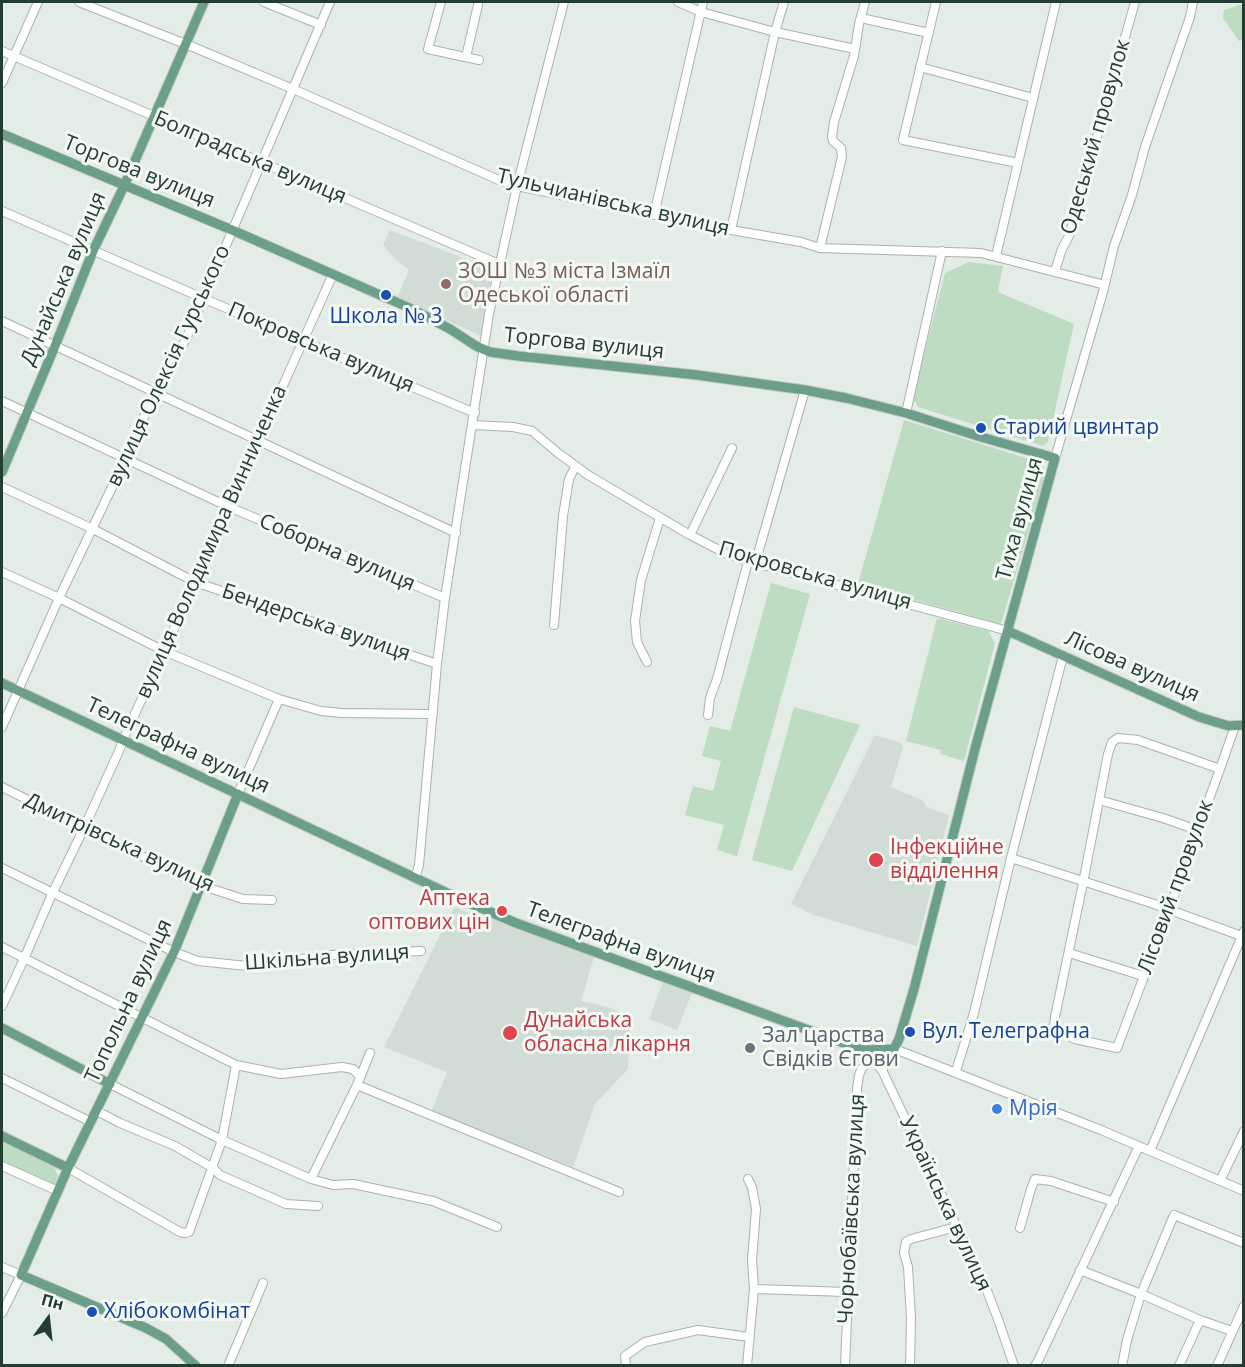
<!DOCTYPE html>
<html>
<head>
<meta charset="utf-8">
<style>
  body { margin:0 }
  #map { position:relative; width:1245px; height:1367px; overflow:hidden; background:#e4ece7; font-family:"Open Sans",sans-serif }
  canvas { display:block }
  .frame { position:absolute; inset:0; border:3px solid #243d33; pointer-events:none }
  .north { position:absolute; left:18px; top:1289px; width:60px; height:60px; -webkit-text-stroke:4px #f4f9f6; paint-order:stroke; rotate:15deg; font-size:16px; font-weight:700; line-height:24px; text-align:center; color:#243d33 }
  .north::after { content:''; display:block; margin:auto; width:21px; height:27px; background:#243d33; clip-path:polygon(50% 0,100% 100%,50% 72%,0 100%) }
</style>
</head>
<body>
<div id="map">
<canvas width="1245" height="1367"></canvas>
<div class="frame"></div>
<div class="north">Пн</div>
</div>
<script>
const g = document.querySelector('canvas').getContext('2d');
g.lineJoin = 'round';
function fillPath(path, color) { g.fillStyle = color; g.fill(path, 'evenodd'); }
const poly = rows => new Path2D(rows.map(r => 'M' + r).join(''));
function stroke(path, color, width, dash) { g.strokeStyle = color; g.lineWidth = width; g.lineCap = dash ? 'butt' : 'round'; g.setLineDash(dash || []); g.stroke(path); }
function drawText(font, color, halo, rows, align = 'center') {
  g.font = font + ' "Open Sans",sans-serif'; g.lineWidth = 6; g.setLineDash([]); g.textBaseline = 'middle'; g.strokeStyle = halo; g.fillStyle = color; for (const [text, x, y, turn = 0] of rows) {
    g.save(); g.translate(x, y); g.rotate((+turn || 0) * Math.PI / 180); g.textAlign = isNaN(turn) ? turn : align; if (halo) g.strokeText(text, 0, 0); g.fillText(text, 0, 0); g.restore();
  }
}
fillPath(poly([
  [390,230,492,269,481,336,397,298,409,270,396,260,383,245],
  [875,735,901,743,903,747,891,787,924,801,926,807,949,815,917,946,814,915,791,904],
  [454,907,472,914,471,916,476,918,477,916,488,920,489,916,594,957,581,1001,604,1006,630,1016,628,1069,595,1104,573,1167,431,1112,447,1072,384,1047],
  [665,977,694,988,677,1030,649,1019]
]), '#d2dcd6');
fillPath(poly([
  [1243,4,1243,40,1239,41,1223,18,1224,10],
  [969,262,1003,266,998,292,1074,324,1048,442,1043,446,918,407,915,401,912,400,945,273],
  [904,420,1042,463,1045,475,1001,624,858,584],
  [771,583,810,594,737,856,717,850,724,825,685,815,693,786,713,791,721,761,702,756,710,726,730,731],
  [937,618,988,631,995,643,964,761,940,754,941,750,906,741],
  [794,707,860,725,792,871,752,860],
  [2,1139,50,1162,55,1169,58,1176,55,1187,2,1165]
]), '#bedcc2');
const minor = poly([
  [79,2,193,47,293,89,501,181,517,186,731,230,801,242,820,248,981,253,1105,285],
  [264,2,321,25],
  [441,2,428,49,479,60],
  [678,2,701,12,775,32,855,49],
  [936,2,903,140,1018,163],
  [861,18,929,33],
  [2,51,499,264],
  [466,57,478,5],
  [920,67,1033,98],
  [2,83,38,2],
  [2,211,302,341,475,413],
  [654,215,703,2],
  [731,230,775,32,784,2],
  [820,248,842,157,841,148,833,141,832,137,834,122,854,56,859,24,865,2],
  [996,256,1056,2],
  [1055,271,1062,249,1069,236,1135,2],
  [2,321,456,533],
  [2,401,229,507,445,598],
  [906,413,942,251],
  [473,425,513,427,532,431,558,453,588,475,690,535,727,554,748,561,1008,631],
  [1055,458,1103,292,1114,246,1132,195,1145,147,1190,17,1193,2],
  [2,487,93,529,195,582,437,664],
  [690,535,732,448],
  [2,572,59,598,164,651,279,699,321,711,342,713,433,714],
  [554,625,563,516,569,479,575,467],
  [647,662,637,642,635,621,641,580,660,518],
  [708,715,710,698,717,679,746,569,748,561,757,557,805,390],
  [2,727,59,598,125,460,155,392,186,339,330,2],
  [1220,769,1138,740,1118,738,1112,742,1108,754,1083,883,1055,1017,1054,1028,1056,1031,1075,1039,1117,1048,1169,910,1220,769,1235,726],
  [2,787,200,885,243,899,272,900],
  [238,794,279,699],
  [1099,800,1163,818,1197,830],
  [1011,858,1151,903,1244,937],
  [2,868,174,952,198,961,247,966,332,955,421,951],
  [415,878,419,865,437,664,445,598,489,314,517,186,564,2],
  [2,947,236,1065,281,1074,342,1067,353,1069,360,1077],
  [1069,953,1143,976],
  [2,1006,24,959,52,894,84,828,119,751,126,733,164,651,333,274],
  [863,1050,882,1070,986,1288,999,1322,1014,1366],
  [882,1070,894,1049,900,1051,1101,1130,1244,1191],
  [956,1071,974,1013,1011,858,1063,656],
  [2,1078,91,1122],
  [110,1084,222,1140,311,1179,333,1185,353,1184,433,1201,497,1227],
  [357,1085,619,1192],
  [97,1111,120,1123,175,1146,213,1168,220,1175,286,1204,318,1206],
  [1150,1151,1244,931],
  [2,1166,58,1191],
  [68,1168,180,1232,185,1233,189,1232,222,1140,236,1065],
  [311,1179,357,1085,370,1053],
  [1220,1181,1244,1131],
  [1020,1228,1031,1189,1035,1179,1051,1181,1114,1202],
  [2,1267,21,1275,2,1313],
  [1080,1270,1141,1294,1200,1320,1232,1331],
  [754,1289,847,1292],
  [228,1366,263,1283],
  [626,1366,625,1356,645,1342,698,1330,749,1337],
  [747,1366,754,1289,752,1260,756,1209,752,1187,748,1179],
  [845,1366,857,1089,859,1075,862,1068,873,1059],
  [910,1366,911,1318,908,1267,904,1253,906,1242,911,1239,956,1227],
  [1035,1366,1038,1361,1139,1146],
  [1122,1366,1127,1340,1141,1294,1174,1215,1244,1243],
  [1179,1366,1200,1320],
  [1217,1366,1244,1306]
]);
const major = poly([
  [2,134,232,230,412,309,450,329,476,346,490,352,518,356,697,375,805,390,846,398,906,413,981,437,1055,458,976,745,914,989,899,1039,894,1049,863,1050,516,923,460,899,2,683],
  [2,472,55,346,93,251,124,186,204,2],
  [1008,631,1199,717,1229,726,1244,725],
  [2,1028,110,1084],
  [2,1136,68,1168],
  [196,1366,166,1339,146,1328,21,1275,68,1168,174,952,238,794]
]);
stroke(minor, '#a7b4ad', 10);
stroke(major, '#c2c9c6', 11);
stroke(minor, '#fff', 8);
stroke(major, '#6b9f8a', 9);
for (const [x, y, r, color] of [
  [446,284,6,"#8d6e63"],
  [386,295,6,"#1a4fb4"],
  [981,428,6,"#1a4fb4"],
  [876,860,8,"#e0444e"],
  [502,911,6,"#e0444e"],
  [910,1032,6,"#1a4fb4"],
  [510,1033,8,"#e0444e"],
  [750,1048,6,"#6b7280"],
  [997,1109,6,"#3f7fe0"],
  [92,1312,6,"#1a4fb4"]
]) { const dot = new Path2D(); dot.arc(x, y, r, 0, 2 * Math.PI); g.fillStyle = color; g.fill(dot); stroke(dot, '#f4f9f6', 2); }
drawText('21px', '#243d33', '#f4f9f6', [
  ["Одеський провулок",1096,137,-74],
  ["Болградська вулиця",250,158,23],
  ["Торгова вулиця",139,172,22],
  ["Тульчианівська вулиця",613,203,13],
  ["Дунайська вулиця",64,279,-67],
  ["Торгова вулиця",584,344,6],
  ["Покровська вулиця",321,348,23],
  ["вулиця Олексія Гурського",169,366,-65],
  ["Тиха вулиця",1020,519,-75],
  ["вулиця Володимира Винниченка",212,542,-66],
  ["Соборна вулиця",337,553,23],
  ["Покровська вулиця",815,576,16],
  ["Бендерська вулиця",316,623,19],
  ["Лісова вулиця",1132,667,24],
  ["Телеграфна вулиця",178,746,25],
  ["Дмитрівська вулиця",119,843,25],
  ["Лісовий провулок",1176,887,-70],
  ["Телеграфна вулиця",621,943,20],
  ["Шкільна вулиця",327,958,-4],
  ["Топольна вулиця",129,1001,-65],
  ["Українська вулиця",945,1204,65],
  ["Чорнобаївська вулиця",852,1209,-87]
]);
drawText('21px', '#785e54', '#f4f9f6', [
  ["ЗОШ №3 міста Ізмаїл",458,272],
  ["Одеської області",458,296]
], 'left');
drawText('21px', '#164399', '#f4f9f6', [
  ["Школа № 3",386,317,"center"],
  ["Старий цвинтар",993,428],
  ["Вул. Телеграфна",922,1032],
  ["Хлібокомбінат",104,1312]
], 'left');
drawText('21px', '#be3a42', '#f4f9f6', [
  ["Інфекційне",890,848],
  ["відділення",890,872],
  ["Аптека",490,899,"right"],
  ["оптових цін",490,923,"right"],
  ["Дунайська",524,1021],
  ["обласна лікарня",524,1045]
], 'left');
drawText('21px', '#5b616d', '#f4f9f6', [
  ["Зал царства",762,1036],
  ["Свідків Єгови",762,1060]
], 'left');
drawText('21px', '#366cbe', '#f4f9f6', [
  ["Мрія",1009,1109]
], 'left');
</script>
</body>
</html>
